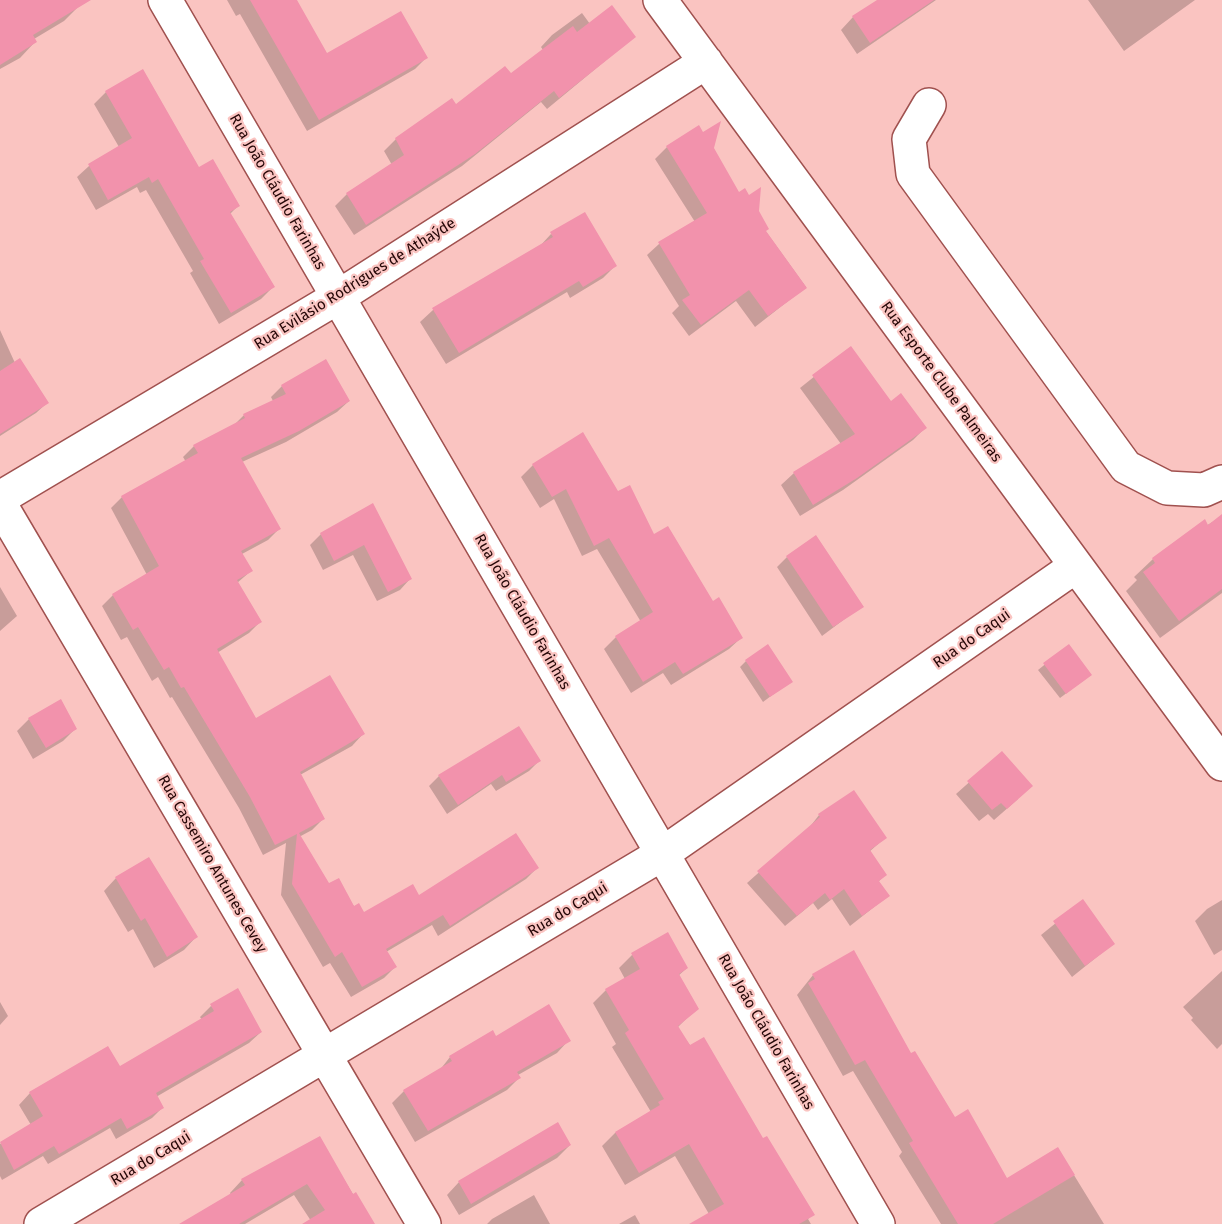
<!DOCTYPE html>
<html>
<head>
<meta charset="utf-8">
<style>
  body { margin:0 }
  canvas { display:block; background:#fac4c1 }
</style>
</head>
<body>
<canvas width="1222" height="1224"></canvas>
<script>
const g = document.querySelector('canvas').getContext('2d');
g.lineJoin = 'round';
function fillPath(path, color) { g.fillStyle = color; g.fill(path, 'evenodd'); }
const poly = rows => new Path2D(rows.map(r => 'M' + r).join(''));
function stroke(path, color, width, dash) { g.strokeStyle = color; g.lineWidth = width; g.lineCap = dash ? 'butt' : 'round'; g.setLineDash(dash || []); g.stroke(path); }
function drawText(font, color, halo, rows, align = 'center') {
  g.font = font + ' "Fira Sans",sans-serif'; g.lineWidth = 4.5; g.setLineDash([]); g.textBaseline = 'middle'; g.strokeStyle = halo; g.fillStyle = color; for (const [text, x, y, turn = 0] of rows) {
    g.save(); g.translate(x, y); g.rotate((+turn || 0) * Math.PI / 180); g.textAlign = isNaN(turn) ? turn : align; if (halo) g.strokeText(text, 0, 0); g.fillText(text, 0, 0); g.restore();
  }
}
fillPath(poly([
  [0,0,76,0,79,6,64,21,34,39,35,42,20,58,0,69],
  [227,0,296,0,326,55,427,57,415,69,307,131,240,14,236,16],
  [880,0,936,0,857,54,841,30,853,17],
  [1088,0,1195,0,1124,51],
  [582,13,590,24,634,37,547,109,541,102,462,166,354,235,335,206,347,194,392,165,384,151,396,139,452,100,455,106,511,75,543,50,541,47,552,35],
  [143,71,199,169,238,206,230,214,273,287,261,299,219,324,190,273,193,271,146,190,140,193,137,187,96,210,77,177,89,166,119,147,94,104,106,92],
  [667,147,712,149,739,194,806,287,755,327,736,301,689,336,672,313,679,306,647,255,659,244,695,222,655,159],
  [551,234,615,266,603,278,570,298,567,292,446,364,420,322,433,310,539,247],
  [0,330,15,363,47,403,36,413,0,436],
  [850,348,891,403,925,428,913,440,843,490,800,516,781,485,794,473,841,444,800,388],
  [282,386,349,401,337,412,286,442,242,462,279,529,268,540,242,554,251,571,237,583,260,622,249,633,217,653,255,720,363,734,352,746,300,775,323,819,312,830,299,837,328,885,364,914,419,897,537,868,526,879,438,936,432,925,386,952,395,967,384,978,351,997,330,963,323,967,281,895,286,843,263,855,239,808,172,697,170,698,158,677,152,681,127,637,121,640,102,606,113,595,147,575,111,508,122,497,186,462,183,457,194,446,233,426,244,415,273,401,271,397],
  [583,434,618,493,741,638,729,649,671,685,663,673,631,693,604,649,616,637,641,622,597,549,582,556,554,499,540,508,521,477,533,465],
  [372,505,410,579,400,590,377,601,353,555,323,570,310,545,321,534],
  [1222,516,1222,593,1160,638,1126,591,1137,580,1134,577,1153,559],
  [787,557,862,606,822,636,777,567],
  [0,587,17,616,0,631],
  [1068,646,1084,680,1060,698,1038,670],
  [746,661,791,681,763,702,740,667],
  [29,719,75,729,63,741,33,759,17,731],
  [518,728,539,761,529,771,496,791,491,784,447,814,429,786,439,776],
  [1002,753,1018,799,994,820,988,814,979,821,956,794],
  [854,792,885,838,869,852,885,875,878,882,888,896,850,926,832,899,818,910,813,903,785,926,747,883,809,828,819,815],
  [116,878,196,937,184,950,154,968,133,929,128,932,104,891],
  [1222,900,1222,950,1214,955,1195,921,1207,909],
  [1083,901,1113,944,1072,977,1041,935],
  [632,955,687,968,678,976,697,1008,677,1028,762,1140,813,1214,808,1219,811,1224,692,1224,709,1214,675,1156,625,1185,602,1146,615,1133,651,1112,612,1047,616,1044,593,1003,606,990,625,979,619,968],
  [1222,971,1222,1044,1217,1049,1191,1020,1193,1018,1183,1007],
  [813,975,911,1055,954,1119,1006,1180,1058,1149,1104,1224,941,1224,899,1156,902,1152,853,1071,843,1076,797,995],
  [0,1002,8,1016,0,1025],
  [211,1006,261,1032,249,1043,156,1097,163,1107,152,1118,116,1139,110,1128,48,1164,43,1156,2,1180,0,1176,0,1144,31,1125,19,1105,30,1093,107,1048,119,1068,202,1020,200,1017],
  [569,1040,557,1053,518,1075,519,1078,507,1090,415,1142,392,1103,404,1091,439,1071,450,1057],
  [319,1138,371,1224,313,1224,294,1195,245,1224,182,1224,231,1195,230,1193,242,1180],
  [570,1145,557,1158,459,1215,447,1195,459,1182],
  [534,1195,550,1224,487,1224,492,1219],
  [635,1215,640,1224,619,1224]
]), '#0003');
fillPath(poly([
  [0,0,91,0,33,35,37,42,0,65],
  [250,0,297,0,327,53,401,11,428,58,319,120],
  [877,0,934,0,870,43,852,16],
  [612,5,636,37,559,98,554,91,475,154,366,225,346,193,404,155,395,138,452,98,456,104,505,66,511,73,573,26,577,32],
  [143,69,199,167,213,159,240,206,230,212,275,287,231,313,200,261,204,259,158,179,152,183,149,177,108,200,88,164,132,138,105,91],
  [721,121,714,148,739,192,745,188,749,195,761,187,759,211,769,229,766,231,807,288,768,316,749,290,701,325,682,300,690,295,658,242,707,213,666,146,699,125,703,132],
  [585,212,617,266,583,287,579,281,459,353,432,308,553,237,550,232],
  [851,346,891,401,901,393,927,428,857,478,813,505,793,472,855,434,812,375],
  [20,358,49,403,0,434,0,371],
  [326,359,350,401,299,431,241,458,281,529,241,551,253,571,237,580,262,622,217,649,256,718,330,675,365,734,300,772,325,819,299,833,329,883,339,878,354,906,359,903,364,912,413,884,419,895,516,833,539,868,450,926,443,915,386,949,397,967,362,987,342,952,335,957,292,884,297,834,275,845,250,797,184,687,181,688,169,667,164,670,138,627,133,630,112,594,159,566,121,496,198,453,193,445,245,418,243,414,286,394,281,385],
  [583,432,618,491,630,485,654,534,668,526,713,601,719,597,743,638,683,674,675,662,643,682,615,636,653,612,609,538,594,546,566,489,552,497,532,464],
  [373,503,412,579,388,592,364,545,334,561,320,533],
  [1222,514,1222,589,1179,621,1143,572,1155,563,1152,558,1205,519,1208,525],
  [816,535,864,607,833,627,786,556],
  [768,644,793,682,770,697,745,660],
  [1069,644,1092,675,1066,694,1043,663],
  [61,699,77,729,46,748,28,718],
  [519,726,541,761,506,782,502,775,458,805,438,775],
  [1002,751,1033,786,1007,809,1001,803,992,810,967,781],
  [854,790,887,838,870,850,887,875,879,881,890,896,862,916,844,889,830,900,825,893,797,916,757,871,820,817,818,814],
  [149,857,198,937,167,957,145,918,141,921,115,877],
  [1083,899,1115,944,1085,966,1053,921],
  [668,932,688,968,679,974,699,1009,678,1026,690,1045,704,1037,763,1138,767,1136,815,1215,799,1224,689,1224,724,1204,689,1144,639,1173,615,1132,660,1105,658,1102,664,1099,625,1033,629,1030,605,989,640,969,631,953],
  [854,950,911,1053,915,1051,955,1117,968,1109,1007,1178,1058,1147,1075,1175,993,1224,958,1224,909,1143,913,1141,865,1060,855,1065,808,983,815,979,812,974],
  [238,988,262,1032,156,1093,164,1108,127,1129,121,1118,59,1154,54,1146,14,1170,0,1142,43,1116,29,1092,108,1046,120,1066,214,1011,210,1004],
  [549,1004,571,1041,517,1072,521,1078,428,1131,403,1090,452,1061,449,1056,493,1030,496,1036],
  [558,1122,571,1145,471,1204,458,1181],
  [320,1136,353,1194,356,1192,375,1224,302,1224,325,1210,307,1184,239,1224,179,1224,245,1185,241,1179]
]), '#f292ac');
const minor = poly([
  [165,0,878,1224],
  [660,0,1222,764],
  [929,105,909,139,913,174,1126,467,1167,488,1204,490,1222,482],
  [0,498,338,297,706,62],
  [0,504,424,1224],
  [41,1224,662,854,1076,566]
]);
stroke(minor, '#a0514f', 36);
stroke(minor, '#fff', 33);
drawText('15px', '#240606', '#fac4c1', [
  ["Rua João Cláudio Farinhas",277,192,60],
  ["Rua Evilásio Rodrigues de Athaýde",355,284,-32],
  ["Rua Esporte Clube Palmeiras",941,382,54],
  ["Rua João Cláudio Farinhas",522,612,60],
  ["Rua do Caqui",972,639,-35],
  ["Rua Cassemiro Antunes Cevey",212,864,60],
  ["Rua do Caqui",568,910,-31],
  ["Rua João Cláudio Farinhas",766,1032,60],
  ["Rua do Caqui",151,1159,-31]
]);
</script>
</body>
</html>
